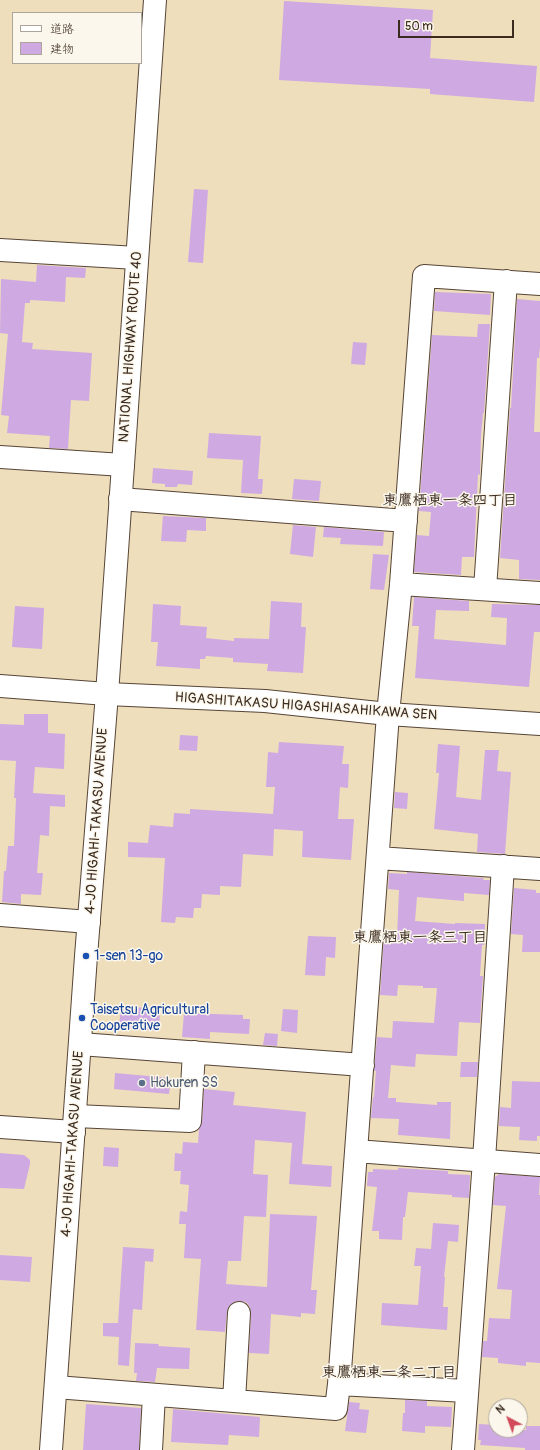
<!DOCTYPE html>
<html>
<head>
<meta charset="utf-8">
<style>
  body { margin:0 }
  #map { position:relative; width:540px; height:1450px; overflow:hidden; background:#eedebc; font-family:Pangolin,"Klee One",sans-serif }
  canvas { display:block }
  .legend { position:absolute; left:12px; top:12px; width:130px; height:52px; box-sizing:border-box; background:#fbf7ec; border:1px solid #aea59a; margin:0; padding:5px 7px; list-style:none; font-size:12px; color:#3b2a1e }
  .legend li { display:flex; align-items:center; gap:8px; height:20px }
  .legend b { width:20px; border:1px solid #aea59a }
  .north { position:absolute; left:488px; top:1398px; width:40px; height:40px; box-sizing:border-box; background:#fbf7ec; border:1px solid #aea59a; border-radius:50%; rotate:319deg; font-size:11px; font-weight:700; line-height:16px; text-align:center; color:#3b2a1e }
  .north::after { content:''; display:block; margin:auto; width:14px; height:18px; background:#d1495b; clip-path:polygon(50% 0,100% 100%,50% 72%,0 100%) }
  .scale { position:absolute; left:398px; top:20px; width:116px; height:18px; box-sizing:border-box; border:2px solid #3b2a1e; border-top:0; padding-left:5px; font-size:12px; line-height:14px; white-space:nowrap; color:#3b2a1e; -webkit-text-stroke:3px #fbf7ec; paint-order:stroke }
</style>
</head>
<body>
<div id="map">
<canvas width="540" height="1450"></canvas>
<ul class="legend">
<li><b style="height:5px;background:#fff"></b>道路</li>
<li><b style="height:11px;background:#cfa9e2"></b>建物</li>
</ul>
<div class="north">N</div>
<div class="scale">50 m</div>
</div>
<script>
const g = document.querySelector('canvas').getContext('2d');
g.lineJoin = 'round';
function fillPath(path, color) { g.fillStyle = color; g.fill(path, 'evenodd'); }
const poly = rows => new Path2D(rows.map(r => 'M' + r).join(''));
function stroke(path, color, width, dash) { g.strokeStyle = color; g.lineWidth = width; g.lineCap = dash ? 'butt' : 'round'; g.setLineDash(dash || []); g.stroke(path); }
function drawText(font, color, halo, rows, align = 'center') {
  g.font = font + ' Pangolin,"Klee One",sans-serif'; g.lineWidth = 3; g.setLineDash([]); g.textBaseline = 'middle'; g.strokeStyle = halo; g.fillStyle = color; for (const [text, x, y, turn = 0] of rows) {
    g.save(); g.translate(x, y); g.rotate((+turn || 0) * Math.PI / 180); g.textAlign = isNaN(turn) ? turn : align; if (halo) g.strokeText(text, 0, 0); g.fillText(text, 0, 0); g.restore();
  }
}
fillPath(poly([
  [284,1,433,10,430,58,537,66,534,102,430,94,430,89,279,80],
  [194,189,208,190,203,263,188,262],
  [37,265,86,268,85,278,66,277,65,302,30,300,30,303,25,303,22,342,33,343,32,349,92,353,89,401,71,400,68,449,49,448,50,436,7,433,9,416,1,415,8,334,0,333,1,279,36,282],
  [435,292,491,294,490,315,434,311],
  [517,299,540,301,540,346,539,358,537,358,534,432,540,432,540,580,519,579,519,560,500,558,510,408,511,408],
  [478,324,490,324,484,413,483,413,481,436,480,475,478,474,474,557,462,557,461,575,414,572,417,535,429,536,431,512,419,511,432,335,477,337],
  [353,342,367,343,365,365,351,364],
  [209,433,261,436,258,479,263,479,262,494,241,493,243,460,207,458],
  [153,468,193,471,192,485,178,484,177,487,165,487,165,484,152,483],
  [294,479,321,481,319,501,292,499],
  [163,516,206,518,206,531,187,530,186,542,161,541],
  [293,525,316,527,313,557,290,554],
  [324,527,384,532,383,546,340,544,341,538,323,537],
  [373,554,389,555,384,590,370,589],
  [414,597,469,601,469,611,436,610,434,639,506,645,507,618,491,617,492,604,540,605,540,632,534,632,529,687,415,678,419,626,412,626],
  [271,601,302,603,301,627,306,627,303,673,267,671,268,664,233,662,233,658,206,656,205,659,200,659,200,669,156,666,158,642,151,642,153,604,181,606,180,625,207,627,206,638,234,641,234,638,269,639],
  [15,606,44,608,42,649,12,647],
  [24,714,48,714,48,733,65,734,64,769,35,767,33,793,65,795,65,807,50,806,49,836,40,835,37,873,43,873,41,895,21,894,21,904,2,902,4,871,6,871,8,846,14,846,16,798,14,798,16,761,0,760,0,724,24,725],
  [180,735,198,736,197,751,179,750],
  [279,742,344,746,342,764,349,764,348,788,340,787,338,819,354,819,351,860,302,857,303,831,274,829,273,856,243,854,241,887,220,886,220,895,202,894,201,908,194,908,193,918,176,917,175,923,161,922,165,858,128,857,128,842,148,843,150,825,173,827,174,813,190,814,190,809,273,814,275,787,266,787,268,752,278,753],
  [438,744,460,746,456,797,481,800,485,750,499,750,497,771,511,772,505,854,477,852,478,834,434,829,439,773,436,773],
  [395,792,408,793,407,809,394,808],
  [407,872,484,878,483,880,490,880,489,895,464,893,464,901,417,897,415,921,455,924,455,923,485,924,484,945,482,945,480,976,483,976,480,1023,459,1022,457,1056,416,1054,415,1067,391,1065,388,1098,396,1098,396,1102,437,1105,437,1102,451,1102,450,1139,398,1135,399,1119,371,1118,373,1097,374,1097,376,1071,374,1071,377,1037,392,1038,393,1021,434,1023,437,988,423,988,423,986,398,985,397,996,380,995,384,936,397,937,399,890,388,889,389,873,407,874],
  [514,888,536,890,536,893,540,893,540,952,522,952,523,935,511,934],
  [308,936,336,937,335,958,326,957,325,976,305,975],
  [121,1006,160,1009,159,1031,119,1028],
  [283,1009,298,1010,297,1033,281,1031],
  [184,1013,243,1015,243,1019,250,1019,249,1034,210,1032,210,1039,182,1037],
  [265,1033,278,1034,277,1046,263,1045],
  [461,1062,478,1062,477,1077,460,1077],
  [115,1073,171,1078,169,1094,114,1089],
  [512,1081,540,1082,540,1136,537,1136,537,1141,519,1140,520,1127,499,1126,500,1107,511,1108],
  [204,1089,235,1092,233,1105,306,1112,302,1164,332,1166,331,1187,289,1184,292,1143,255,1140,253,1174,268,1175,266,1217,244,1216,241,1261,228,1261,226,1284,267,1287,270,1214,317,1216,311,1290,317,1290,315,1314,301,1313,301,1317,271,1314,269,1354,249,1353,251,1314,250,1307,246,1302,239,1301,234,1302,229,1306,227,1312,225,1332,196,1330,201,1259,184,1258,186,1224,179,1224,180,1211,187,1212,189,1185,180,1184,181,1171,174,1171,175,1153,182,1154,183,1142,198,1143,199,1129,202,1122],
  [104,1147,119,1148,118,1167,103,1166],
  [0,1153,24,1155,30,1160,30,1164,24,1189,0,1188],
  [398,1168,448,1171,448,1174,470,1175,469,1198,452,1197,452,1195,408,1192,405,1217,403,1217,402,1240,379,1239,379,1231,372,1231,377,1187,367,1186,368,1172,373,1172,373,1169,398,1170],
  [499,1174,540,1177,539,1195,540,1195,540,1363,526,1362,526,1366,498,1363,498,1358,482,1357,483,1341,487,1341,489,1318,510,1319,512,1290,497,1289,506,1206,493,1205,495,1177],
  [433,1223,459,1225,458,1242,448,1241,444,1277,445,1277,443,1307,448,1307,447,1330,381,1325,382,1303,418,1305,421,1266,414,1266,416,1248,431,1249],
  [123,1247,154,1249,153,1262,145,1261,142,1310,133,1309,129,1366,118,1365,119,1337,103,1336,103,1323,118,1323],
  [0,1255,32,1257,30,1282,0,1280],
  [135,1343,159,1344,158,1346,190,1348,189,1369,157,1368,155,1382,136,1381,137,1373,134,1373],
  [405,1400,427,1401,427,1406,452,1407,451,1427,425,1426,425,1433,402,1431,403,1413,405,1413],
  [349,1402,360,1403,359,1409,369,1410,366,1433,345,1431],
  [86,1404,141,1408,139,1450,83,1450],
  [173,1409,260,1417,259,1437,229,1435,228,1445,171,1442],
  [479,1424,496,1425,496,1430,526,1430,526,1426,540,1426,540,1450,525,1450,525,1448,480,1445,481,1440,478,1440]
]), '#cfa9e2');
const minor = poly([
  [0,250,137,258],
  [0,457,123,465],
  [120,499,406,521],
  [401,584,540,593],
  [485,589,506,281],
  [378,858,540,869],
  [0,915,89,922],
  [80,1044,363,1065],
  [75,1116,190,1121,194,1052],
  [0,1127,74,1132],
  [356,1151,540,1165],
  [339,1384,466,1391],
  [56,1387,336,1409,339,1384,388,714,401,584,424,276,540,284],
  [234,1401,239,1313],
  [151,1450,154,1395],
  [463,1450,484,1160,503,866]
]);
const major = poly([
  [0,686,107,694,265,701,388,714,540,724]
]);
const highway = poly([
  [51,1450,86,956,107,694,123,465,155,0]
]);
stroke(minor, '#564536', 24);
stroke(major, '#564536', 24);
stroke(highway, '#564536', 24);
stroke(minor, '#fff', 22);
stroke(major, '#fff', 22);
stroke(highway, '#fff', 22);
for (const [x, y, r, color] of [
  [86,956,4,"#1a4fb4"],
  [82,1018,4,"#1a4fb4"],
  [142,1083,4,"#5c6f8a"]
]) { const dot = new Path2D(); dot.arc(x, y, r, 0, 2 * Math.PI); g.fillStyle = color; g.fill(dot); stroke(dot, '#fbf7ec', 1.5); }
drawText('14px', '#3b2a1e', '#fbf7ec', [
  ["NATIONAL HIGHWAY ROUTE 40",131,347,-86],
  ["HIGASHITAKASU HIGASHIASAHIKAWA SEN",306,707,4],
  ["4-JO HIGAHI-TAKASU AVENUE",97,821,-86],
  ["4-JO HIGAHI-TAKASU AVENUE",73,1144,-86]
]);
drawText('14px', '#164399', '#fbf7ec', [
  ["1-sen 13-go",94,956],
  ["Taisetsu Agricultural",90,1010],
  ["Cooperative",90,1026]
], 'left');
drawText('14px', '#4e5e75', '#fbf7ec', [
  ["Hokuren SS",150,1083]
], 'left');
drawText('bold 15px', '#3b2a1e', '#fbf7ec', [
  ["東鷹栖東一条四丁目",450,501],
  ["東鷹栖東一条三丁目",420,938],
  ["東鷹栖東一条二丁目",389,1373]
]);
</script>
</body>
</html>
